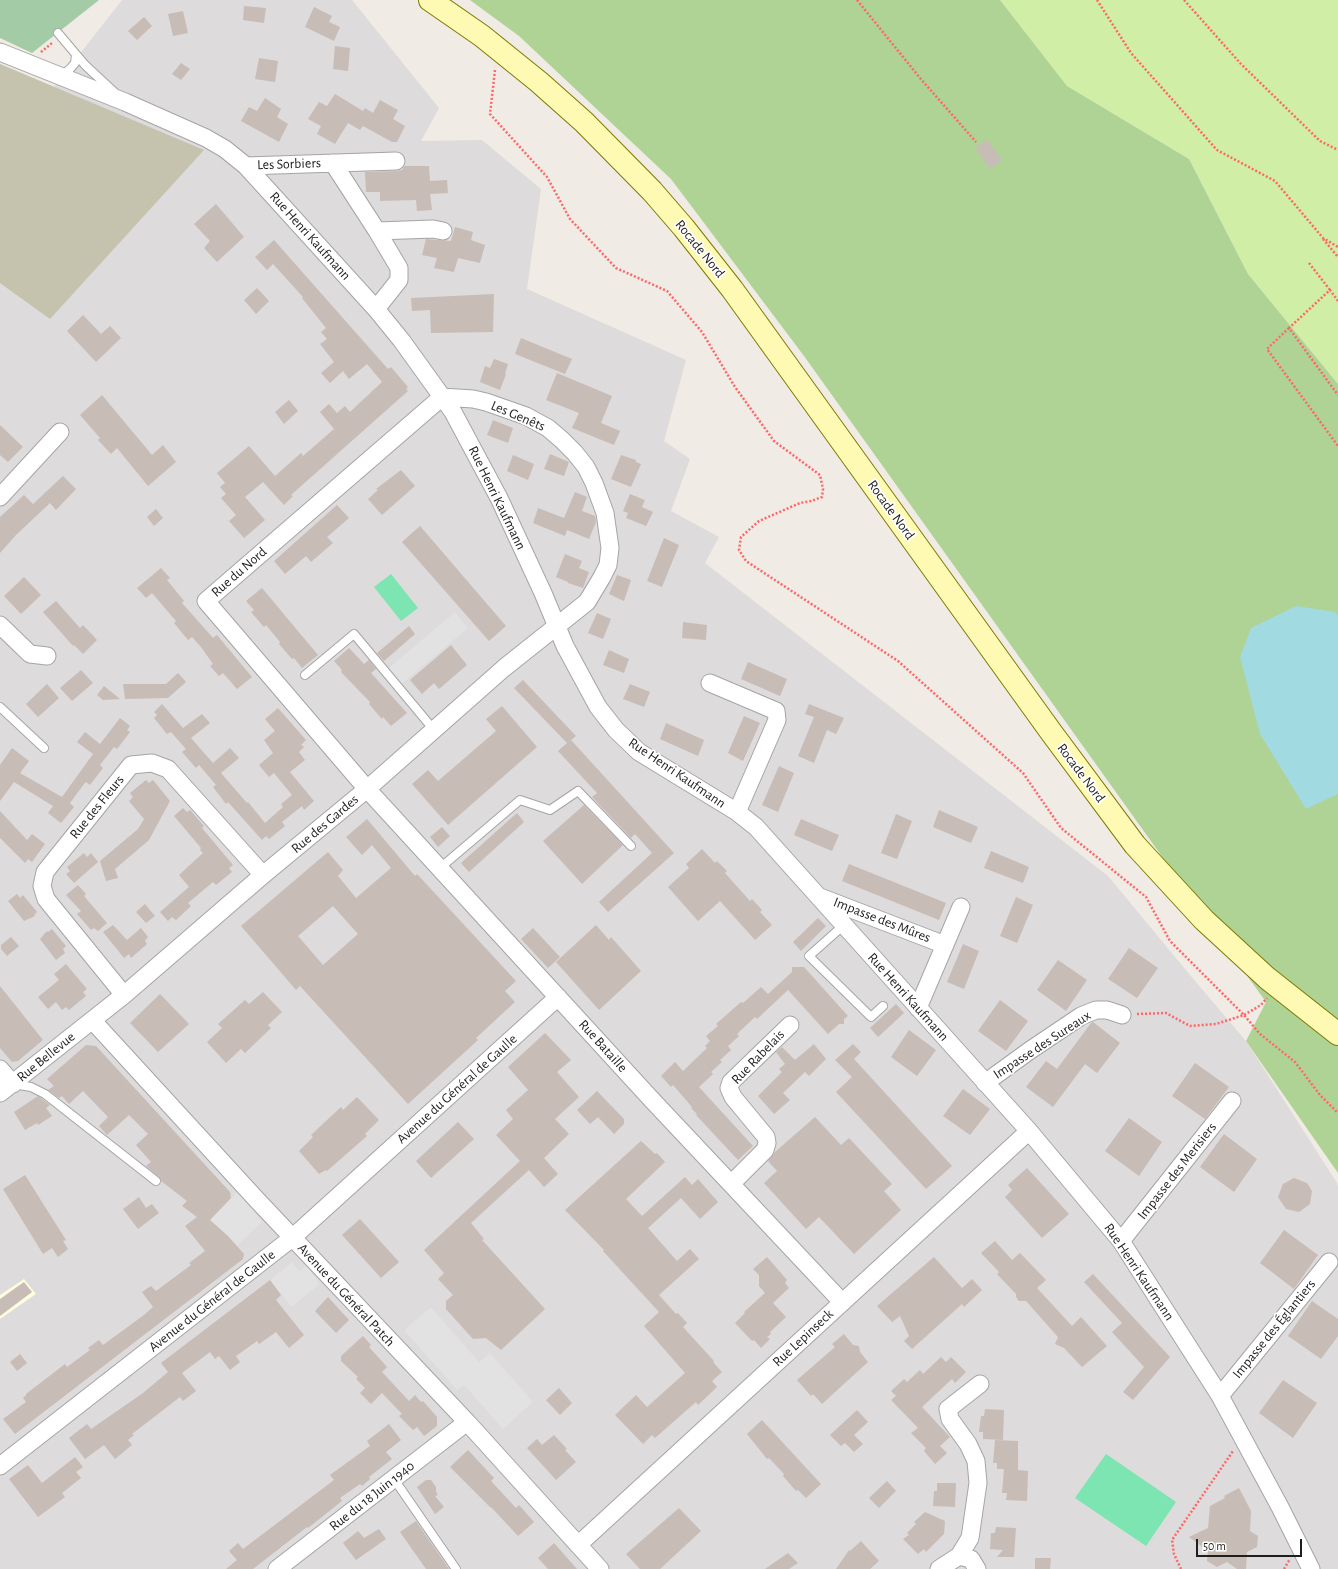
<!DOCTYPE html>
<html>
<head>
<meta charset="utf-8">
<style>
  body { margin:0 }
  #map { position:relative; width:1338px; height:1569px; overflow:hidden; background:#f0ebe4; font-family:"Alegreya Sans",sans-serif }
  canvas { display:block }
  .scale { position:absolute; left:1196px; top:1539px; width:106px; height:18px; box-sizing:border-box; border:2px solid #1e1e1e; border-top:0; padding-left:5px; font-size:12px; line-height:14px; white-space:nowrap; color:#1e1e1e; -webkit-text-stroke:3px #fff; paint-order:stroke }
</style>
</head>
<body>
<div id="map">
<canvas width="1338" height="1569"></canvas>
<div class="scale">50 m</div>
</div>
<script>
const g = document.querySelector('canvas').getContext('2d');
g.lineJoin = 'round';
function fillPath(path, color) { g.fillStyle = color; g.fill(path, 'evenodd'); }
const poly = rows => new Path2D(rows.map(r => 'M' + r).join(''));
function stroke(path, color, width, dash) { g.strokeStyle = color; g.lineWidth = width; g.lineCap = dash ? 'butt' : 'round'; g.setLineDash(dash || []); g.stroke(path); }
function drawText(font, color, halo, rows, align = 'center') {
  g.font = font + ' "Alegreya Sans",sans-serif'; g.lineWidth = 3.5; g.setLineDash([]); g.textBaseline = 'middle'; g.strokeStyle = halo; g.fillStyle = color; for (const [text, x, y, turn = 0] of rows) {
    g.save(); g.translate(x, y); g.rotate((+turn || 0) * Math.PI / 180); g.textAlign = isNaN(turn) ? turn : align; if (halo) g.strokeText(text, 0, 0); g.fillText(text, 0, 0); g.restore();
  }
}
fillPath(poly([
  [122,0,352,0,439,108,421,141,482,140,541,189,527,289,686,360,664,441,690,459,671,511,719,537,705,563,1108,876,1190,975,1246,1041,1337,1183,1338,1187,1338,1569,0,1569,0,64,54,87]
]), '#dddbdb');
fillPath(poly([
  [24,1279,36,1294,0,1319,0,1295]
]), '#fffbde');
fillPath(poly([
  [0,64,204,150,50,319,0,283]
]), '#c5c3ae');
fillPath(poly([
  [1000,0,1338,0,1338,384,1248,274,1189,159,1067,86]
]), '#d1eea6');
fillPath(poly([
  [470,0,1000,0,1067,86,1189,159,1248,274,1338,384,1338,1173,1246,1041,1266,1002,804,356,671,179,519,36]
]), '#aed395');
fillPath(poly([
  [0,0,99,0,32,53,0,38]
]), '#a3cba5');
fillPath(poly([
  [391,574,418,608,401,621,374,587],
  [1106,1454,1176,1502,1146,1546,1075,1498]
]), '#7ce5b1');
fillPath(poly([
  [455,612,468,628,398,687,385,671],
  [238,1191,262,1222,237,1246,210,1220],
  [292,1262,299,1271,306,1266,320,1284,291,1307,270,1280],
  [431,1307,479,1362,490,1353,533,1402,503,1429,464,1385,457,1390,404,1330]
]), '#e2e2e2');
fillPath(poly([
  [1296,606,1335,612,1338,615,1338,794,1306,809,1260,734,1240,657,1251,628]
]), '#a1dae1');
fillPath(poly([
  [244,6,266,8,264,23,243,20],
  [314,7,332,16,329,22,340,27,334,41,305,27],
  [183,11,188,33,173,36,168,14],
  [144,17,152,26,137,40,128,31],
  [335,46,350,48,348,71,333,69],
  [259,58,278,61,275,82,255,79],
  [181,63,190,69,181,80,172,74],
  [335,94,363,111,365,108,373,113,380,100,398,110,393,119,405,126,397,142,392,142,363,126,360,130,348,123,335,144,317,134,321,126,308,119,319,102,327,106],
  [265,98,281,109,277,117,288,124,279,142,241,121,249,107,257,111],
  [987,139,1002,160,990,169,975,148],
  [404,166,429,166,430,181,447,180,448,193,430,194,432,210,417,211,416,200,380,201,380,192,366,192,365,172,396,171,402,170],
  [216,204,244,237,217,262,204,248,210,241,194,224],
  [455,227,473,232,471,240,485,245,480,263,458,258,454,272,434,268,437,258,422,255,426,239,451,241],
  [274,240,388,369,391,367,408,387,406,389,408,391,291,495,293,496,284,505,263,482,245,497,265,520,244,538,229,521,236,515,221,498,226,494,220,487,225,483,217,473,249,446,275,476,301,453,303,456,334,429,320,412,329,404,337,413,345,406,350,412,382,382,367,364,349,379,343,371,330,383,321,373,334,362,320,344,327,339,321,332,326,328,302,298,303,297,273,264,267,270,255,257],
  [257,288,269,301,256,314,244,300],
  [494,294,493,332,431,333,430,310,412,311,411,298],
  [83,315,101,334,110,326,121,338,96,362,67,331],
  [521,338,572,359,565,374,515,354],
  [494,359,508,364,505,374,506,374,500,390,480,382,485,366,490,368],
  [557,373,612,396,601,423,620,431,614,445,572,428,579,413,546,400],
  [102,395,152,455,163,445,176,462,148,486,117,448,111,454,98,440,100,438,80,415],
  [289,400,298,411,284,424,275,412],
  [493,420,513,428,508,443,487,435],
  [0,425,23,447,8,462,0,455],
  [550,454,569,462,564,476,544,469],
  [513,455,534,464,528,480,507,471],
  [621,455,636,460,636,462,641,464,631,487,611,479],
  [401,470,415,486,382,515,368,499,378,490,376,489],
  [63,476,76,489,56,510,50,503,16,535,0,553,0,517,24,495,33,504],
  [575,492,587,497,582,511,595,516,596,522,589,539,567,530,565,536,533,523,538,508,564,518],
  [630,494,645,500,642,507,653,512,646,526,626,518,628,513,623,511],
  [337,505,349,518,327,537,333,543,311,562,306,556,285,574,274,561],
  [156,509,163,518,154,526,147,517],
  [420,526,506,626,489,641,402,542],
  [664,538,679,545,662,587,647,581],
  [565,554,582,561,579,568,589,572,583,588,568,583,568,582,556,577],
  [161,568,170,578,167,580,184,601,182,603,213,638,217,635,252,677,237,689,223,673,219,676,210,666,213,664,201,647,192,637,188,640,174,623,176,621,152,593,146,598,137,588],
  [617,575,631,580,624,601,609,594],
  [24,577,41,595,21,614,4,596],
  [262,588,318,655,302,668,294,658,292,659,279,644,280,642,266,625,264,627,251,612,254,610,246,601],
  [56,601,80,628,83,625,97,640,83,654,74,645,73,646,43,612],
  [597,613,611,619,603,639,588,633],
  [683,622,707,625,706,640,682,638],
  [409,626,415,634,384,661,377,653],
  [451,645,467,665,439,689,434,683,422,694,410,680],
  [349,648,364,664,369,660,376,669,371,673,407,713,391,726,383,717,382,719,369,704,370,702,341,672,342,670,334,661],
  [609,650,629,659,624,673,603,665],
  [748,662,787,679,780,696,741,679],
  [81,670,93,683,72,701,60,688],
  [178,673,186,682,168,698,125,699,123,684,166,684],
  [523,680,576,736,571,740,674,853,608,912,599,902,652,853,635,834,631,838,592,797,597,793,558,751,567,743,514,688],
  [47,684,59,698,38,717,26,704],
  [630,684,650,692,644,707,623,699],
  [104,686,120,699,103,700,97,695],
  [162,704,183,728,202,714,210,723,191,738,213,763,230,748,239,758,221,773,247,803,248,802,265,823,283,807,281,804,292,795,274,773,269,777,259,765,273,753,264,740,275,731,265,719,278,708,306,740,301,745,304,747,299,752,305,760,290,772,314,801,304,810,302,806,282,822,285,826,269,839,266,836,262,840,228,802,226,804,213,787,216,785,199,765,196,768,182,752,186,749,171,732,167,734,154,718,157,715,154,712],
  [809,704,844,718,836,734,827,730,814,763,798,756,814,717,805,714],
  [502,706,537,747,448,825,412,784,428,770,438,781,496,731,486,719],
  [744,716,760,723,743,761,728,753],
  [120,718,130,726,127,730,130,732,117,749,114,747,100,765,103,768,90,785,86,782,84,784,70,803,74,807,61,823,48,813,53,806,14,782,0,801,0,765,12,748,29,761,20,773,62,797,93,754,77,742,85,732,100,744],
  [666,723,704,740,698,756,660,739],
  [779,766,794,773,778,812,762,805],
  [146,780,149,783,153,780,170,801,149,840,115,869,118,878,106,881,100,861,138,829,144,819,129,801,133,797,130,793],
  [584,805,623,845,582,884,543,841],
  [183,808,187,812,190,810,204,826,202,828,233,865,229,868,232,872,216,885,213,882,188,903,191,906,176,920,172,917,168,921,160,912,189,887,179,875,203,853,200,850,201,848,174,816],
  [939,810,978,827,971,843,933,827],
  [0,811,27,840,32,834,45,844,32,862,28,859,25,863,0,838],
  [517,813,524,822,469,872,461,863],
  [896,814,912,821,897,859,881,853],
  [367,819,415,876,417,874,516,981,505,991,515,1002,476,1038,478,1040,408,1104,300,986,296,990,241,926,328,852,343,870,338,876,356,898,391,868,372,845,362,855,346,837],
  [333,906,358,934,323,965,298,936],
  [801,819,839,835,832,851,794,835],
  [442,827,450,836,438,847,430,837],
  [702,849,715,863,717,861,727,871,725,873,750,901,752,899,762,910,760,912,772,925,755,940,720,901,698,921,668,887,689,868,686,864],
  [991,851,1029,867,1023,883,984,868],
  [84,853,87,857,91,853,98,862,74,883,66,874,70,871,67,867],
  [849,864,946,903,939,920,842,881],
  [78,885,86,894,84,896,107,923,98,931,94,928,91,930,77,914,81,911,66,895],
  [17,894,20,898,23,895,37,912,34,915,35,916,24,921,8,901],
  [1016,897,1033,905,1017,943,1000,936],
  [145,904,155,916,146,923,136,912],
  [818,918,826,926,801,951,793,942],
  [113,925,127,940,141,928,148,937,145,941,147,944,131,958,129,954,124,958,103,932],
  [596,925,609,940,611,937,641,971,599,1010,556,962],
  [533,928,560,957,548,968,521,939],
  [52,929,66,946,63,949,65,953,56,960,40,939,47,931,48,932],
  [11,937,19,946,7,956,1,949,1,945],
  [963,944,979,951,964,989,947,982],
  [1129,948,1158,968,1137,998,1108,979],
  [1058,960,1087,980,1066,1011,1037,990],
  [66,964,87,989,83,992,86,996,69,1010,66,1007,62,1010,56,1002,48,1009,38,997,59,980,54,974],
  [792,967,804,967,848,1016,844,1019,844,1024,839,1024,828,1034,788,990,757,1019,755,1017,737,1034,739,1036,728,1046,731,1050,720,1060,722,1062,711,1072,713,1074,699,1087,753,1146,738,1160,696,1115,697,1114,691,1108,692,1107,673,1085,671,1087,661,1076,675,1062,683,1071,707,1048,705,1046,710,1041,706,1036,718,1026,716,1024,741,1002,743,1003,761,987,768,994,792,972],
  [0,986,43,1040,18,1061,12,1062,0,1048],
  [263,992,282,1012,268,1025,271,1028,245,1053,241,1049,226,1063,207,1042,222,1028,218,1024,245,1000,249,1004],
  [160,994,189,1024,158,1052,130,1023],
  [1000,1000,1028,1021,1006,1051,978,1031],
  [896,1004,904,1013,878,1037,870,1028],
  [1093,1022,1120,1043,1097,1073,1085,1064,1053,1107,1026,1087,1046,1061,1057,1069,1091,1023],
  [909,1030,936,1050,917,1076,891,1057],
  [545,1033,571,1060,557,1072,579,1097,555,1119,569,1134,544,1158,558,1174,544,1187,529,1170,471,1223,484,1239,482,1240,545,1309,501,1350,486,1338,473,1339,446,1309,446,1301,453,1295,438,1279,444,1273,424,1250,520,1161,496,1135,513,1119,506,1110,528,1090,508,1067],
  [814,1044,826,1059,809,1076,805,1072,783,1093,790,1100,774,1114,758,1096,782,1072,779,1069,785,1064,776,1052,782,1047,795,1060],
  [853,1044,861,1052,854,1059,952,1166,926,1189,836,1092,852,1077,835,1060],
  [86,1045,96,1046,230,1192,231,1198,210,1220,228,1236,244,1254,243,1259,15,1434,3,1419,26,1402,23,1398,26,1395,26,1394,65,1364,67,1367,90,1350,88,1348,99,1340,103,1345,144,1315,153,1307,142,1292,151,1286,156,1291,191,1265,189,1263,205,1251,185,1226,197,1217,182,1206,187,1201,161,1181,159,1177,146,1166,151,1162,136,1145,148,1134,129,1115,107,1135,99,1126,108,1117,83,1091,69,1104,62,1096,59,1098,48,1090,54,1086,47,1079],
  [1195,1063,1229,1087,1205,1119,1172,1096],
  [963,1089,990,1109,970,1135,943,1116],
  [597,1091,624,1119,624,1124,614,1134,598,1117,590,1124,577,1110],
  [38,1096,50,1105,46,1108,52,1116,38,1125,37,1123,25,1130,14,1112],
  [357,1097,379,1120,365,1134,367,1136,327,1171,326,1170,319,1174,299,1151,313,1137,311,1135,341,1107,343,1110],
  [815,1117,841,1145,849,1138,892,1184,884,1191,901,1210,854,1254,819,1217,806,1229,764,1183,777,1171,768,1161,775,1152],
  [1129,1118,1162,1142,1139,1176,1105,1151],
  [458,1122,474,1139,431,1178,416,1161],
  [1224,1134,1257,1159,1234,1192,1200,1167],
  [641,1141,655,1154,657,1153,665,1162,626,1199,642,1216,685,1177,692,1185,698,1179,718,1202,700,1219,681,1198,648,1228,677,1261,690,1249,699,1259,659,1295,676,1314,678,1313,687,1323,683,1327,714,1361,713,1362,722,1372,712,1381,717,1387,698,1405,696,1402,655,1438,652,1435,643,1444,615,1415,636,1395,647,1407,685,1373,644,1326,659,1312,603,1251,604,1250,565,1210],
  [1027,1168,1069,1214,1042,1238,1005,1197,1012,1190,1008,1185],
  [25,1175,66,1240,63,1241,68,1249,58,1257,52,1248,43,1254,3,1189],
  [1294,1178,1307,1183,1312,1191,1310,1204,1299,1212,1286,1209,1278,1197,1283,1184],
  [139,1197,146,1208,152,1204,159,1213,138,1229,123,1209],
  [360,1219,399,1262,381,1278,342,1235],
  [1284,1230,1318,1255,1294,1289,1260,1263],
  [995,1241,1012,1260,1020,1253,1046,1280,1037,1288,1072,1326,1081,1317,1107,1346,1082,1367,1064,1348,1055,1344,1058,1337,1026,1301,1019,1301,1016,1297,1016,1294,997,1274,999,1272,981,1253],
  [767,1257,787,1280,785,1283,789,1288,773,1303,786,1317,770,1332,771,1334,767,1337,770,1339,761,1348,754,1340,752,1341,735,1323,745,1313,744,1312,765,1293,759,1286,759,1275,753,1269],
  [934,1257,962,1288,972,1279,982,1290,964,1307,962,1304,912,1349,904,1341,909,1336,900,1316,892,1322,877,1306],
  [1093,1274,1170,1357,1133,1400,1123,1392,1144,1367,1112,1332,1122,1323,1084,1282],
  [270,1280,281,1295,276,1300,304,1335,289,1348,276,1332,259,1344,257,1341,236,1356,240,1362,230,1370,219,1356,215,1359,210,1352,182,1373,196,1391,183,1401,180,1397,132,1434,134,1435,128,1440,132,1445,115,1459,104,1445,85,1459,69,1438,87,1424,91,1429,143,1393,168,1372,161,1363],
  [24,1282,32,1292,0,1316,0,1299],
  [328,1297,349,1320,336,1333,315,1311],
  [1312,1301,1338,1319,1338,1336,1321,1359,1288,1336],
  [844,1334,853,1345,859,1346,860,1352,868,1362,822,1404,813,1394,811,1396,797,1380,835,1347,832,1344],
  [363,1336,371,1345,369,1347,387,1367,382,1372,409,1401,415,1395,421,1402,423,1401,437,1417,437,1426,424,1436,417,1427,413,1430,399,1416,402,1414,382,1393,371,1404,360,1393,365,1388,356,1379,358,1377,341,1361,341,1356],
  [20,1354,27,1363,17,1371,10,1362],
  [941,1357,946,1362,951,1357,966,1372,955,1383,952,1379,922,1407,950,1437,940,1446,947,1453,935,1464,924,1451,926,1448,911,1433,918,1428,891,1400,896,1396,891,1391,904,1379,907,1382,920,1370,923,1374],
  [1283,1380,1317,1403,1293,1438,1259,1413],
  [559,1388,572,1403,560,1415,546,1400],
  [985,1409,1004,1410,1003,1440,983,1439,983,1432,979,1432,981,1416,984,1416],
  [857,1410,868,1422,854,1435,863,1444,854,1452,845,1443,841,1446,830,1435],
  [762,1420,821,1484,806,1498,798,1490,796,1491,783,1476,784,1474,769,1458,767,1459,747,1434],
  [389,1424,401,1440,386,1452,392,1459,369,1477,370,1479,362,1486,360,1484,340,1498,342,1501,308,1528,307,1527,253,1569,226,1569,237,1560,229,1551,238,1543,243,1549,334,1480,330,1475,370,1446,367,1441],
  [554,1435,567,1449,565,1450,576,1462,556,1480,527,1448,537,1439,542,1445],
  [995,1440,1018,1441,1018,1470,1028,1471,1027,1501,1006,1500,1007,1493,1002,1493,1004,1469,997,1469,997,1463,993,1463],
  [468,1450,494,1478,491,1481,516,1508,519,1505,534,1522,518,1536,491,1507,491,1508,450,1467],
  [75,1457,83,1467,76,1472,81,1478,62,1493,65,1497,38,1517,9,1479,28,1465,42,1483],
  [426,1480,431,1480,436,1487,436,1492,438,1495,435,1496,444,1507,435,1514,417,1487],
  [887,1481,896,1491,879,1508,869,1498],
  [937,1483,956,1483,955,1507,933,1506,934,1491,937,1491],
  [1239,1488,1251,1511,1250,1531,1258,1536,1257,1547,1247,1552,1246,1569,1237,1569,1227,1562,1217,1567,1207,1561,1208,1551,1189,1537,1208,1528,1210,1506,1225,1498,1224,1496],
  [679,1508,701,1531,660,1569,640,1569,626,1554],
  [925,1512,945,1521,944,1534,926,1552,924,1549,918,1554,903,1539,909,1535,907,1533,916,1524,914,1522],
  [416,1521,449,1569,426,1569,400,1532],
  [996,1527,1016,1528,1014,1557,997,1557,1003,1550,990,1549,991,1533,995,1533],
  [379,1529,386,1539,356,1560,343,1543,358,1531,364,1538],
  [861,1541,879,1561,870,1569,836,1569,849,1550,850,1551],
  [554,1543,577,1569,548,1569,538,1558],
  [788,1553,798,1563,789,1569,765,1569],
  [1035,1558,1051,1558,1050,1569,1035,1569]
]), '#c8bcb7');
const service = poly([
  [58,33,85,65,114,92],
  [61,76,70,69,75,63,76,55],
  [305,675,354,634,434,730],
  [0,707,44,748],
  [440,868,520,800,550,810,578,791,631,846],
  [844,925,809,956,871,1017,883,1006],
  [13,1084,31,1087,45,1094,156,1181],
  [394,1479,456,1569]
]);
const minor = poly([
  [0,52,125,102,206,138,225,149,246,166,376,309,402,341,453,412,461,427,499,498,543,593,565,646,598,707,616,730,639,752,737,812,756,827,1029,1131,1121,1241,1220,1396,1280,1507,1311,1569],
  [333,163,377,231,399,268,399,280,376,309],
  [246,166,396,161],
  [377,231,433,229,443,231],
  [0,497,60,432],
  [0,625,30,654,47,656],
  [710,683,776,711,777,720,737,812],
  [820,897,945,945],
  [124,995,46,899,42,886,45,872,131,765,152,763,168,769,263,875],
  [918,1008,961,907],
  [92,1020,257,1200,467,1422,600,1569],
  [0,1069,13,1084],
  [985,1083,1029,1051,1081,1016,1096,1010,1107,1010,1122,1015],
  [0,1093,124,995,263,875,367,789,504,668,587,602,602,577,608,565,610,548,605,513,594,483,586,467,575,453,562,440,548,428,526,416,486,402,473,399,442,397,206,601,367,789,652,1100,842,1302],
  [731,1184,765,1150,767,1143,766,1137,733,1097,729,1088,731,1082,790,1025],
  [1121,1241,1232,1101],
  [1220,1396,1329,1262],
  [0,1466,292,1238,558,997],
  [578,1545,1029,1131],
  [959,1556,970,1538,978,1483,976,1461,968,1444,950,1419,948,1409,980,1384],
  [277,1569,467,1422],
  [939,1569,959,1556,971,1559,977,1569]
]);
const secondary = poly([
  [430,0,482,36,539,82,584,122,652,191,684,228,732,289,1051,732,1135,845,1204,920,1267,978,1338,1034]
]);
stroke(service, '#a5a5a5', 10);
stroke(minor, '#a5a5a5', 19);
stroke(secondary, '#7b7b00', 24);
stroke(poly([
  [857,0,920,78,976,142],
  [1097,0,1131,53,1217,150,1275,181,1323,238,1338,247],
  [1184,0,1241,64,1320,141,1338,150],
  [41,52,52,43],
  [495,70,490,114,547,177,570,219,616,268,667,291,702,332,735,387,774,441,820,475,823,489,822,497,811,501,800,503,759,521,741,537,739,550,746,561,898,661,1023,773,1061,828,1146,897,1170,941,1244,1015,1260,1034,1295,1062,1320,1095,1338,1113],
  [1323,239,1338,257],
  [1309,263,1330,290],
  [1338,301,1330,290,1289,328,1338,395],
  [1289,328,1267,349,1338,446],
  [1137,1014,1166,1013,1190,1026,1216,1024,1244,1015,1261,1005,1267,998],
  [1181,1569,1174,1554,1172,1540,1233,1451],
  [1284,1569,1290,1559]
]), '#ff6667', 2.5, [2, 2]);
stroke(service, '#fff', 8);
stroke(minor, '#fff', 17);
stroke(secondary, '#fefab4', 22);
drawText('14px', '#1e1e1e', '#fff', [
  ["Les Sorbiers",289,164,-2],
  ["Rue Henri Kaufmann",310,236,48],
  ["Rocade Nord",700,249,51],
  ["Les Genêts",518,416,23],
  ["Rue Henri Kaufmann",497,498,64],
  ["Rocade Nord",891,510,54],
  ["Rue du Nord",239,572,-41],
  ["Rue Henri Kaufmann",677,773,34],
  ["Rocade Nord",1081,773,53],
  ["Rue des Fleurs",97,807,-51],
  ["Rue des Gardes",325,824,-40],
  ["Impasse des Mûres",882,920,21],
  ["Rue Henri Kaufmann",908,997,48],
  ["Impasse des Sureaux",1042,1045,-33],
  ["Rue Bataille",603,1046,48],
  ["Rue Bellevue",46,1057,-39],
  ["Rue Rabelais",758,1057,-46],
  ["Avenue du Général de Gaulle",457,1089,-42],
  ["Impasse des Merisiers",1177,1171,-52],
  ["Rue Henri Kaufmann",1139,1272,56],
  ["Avenue du Général Patch",346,1295,47],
  ["Avenue du Général de Gaulle",212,1301,-38],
  ["Impasse des Églantiers",1274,1329,-51],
  ["Rue Lepinseck",803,1338,-43],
  ["Rue du 18 Juin 1940",372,1496,-38]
]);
</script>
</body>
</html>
